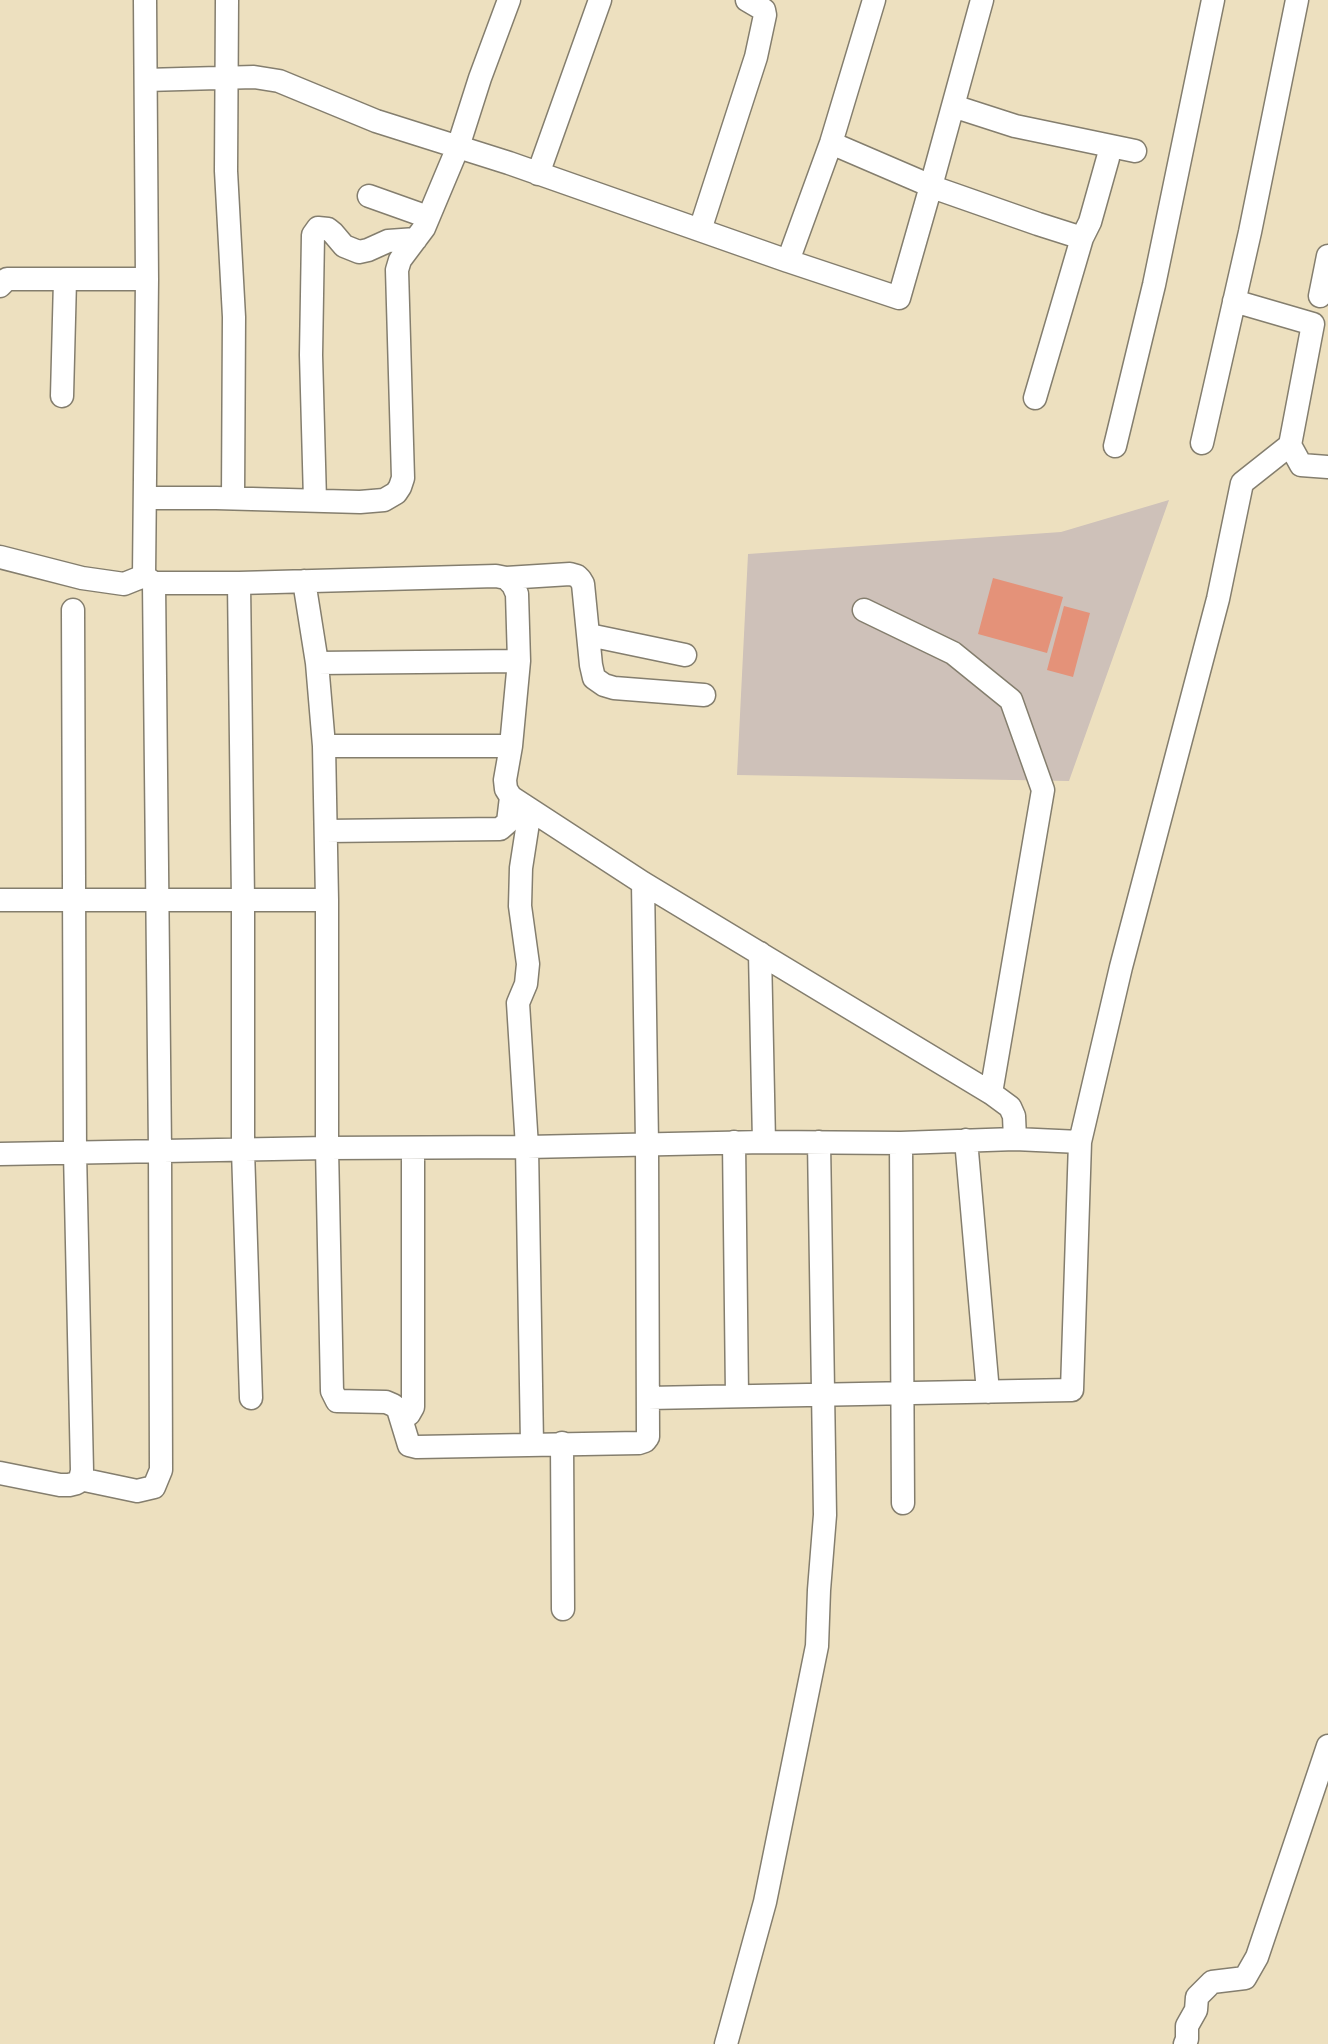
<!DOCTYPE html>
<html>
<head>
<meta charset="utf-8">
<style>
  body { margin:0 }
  canvas { display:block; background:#ede0bf }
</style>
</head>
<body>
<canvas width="1328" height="2044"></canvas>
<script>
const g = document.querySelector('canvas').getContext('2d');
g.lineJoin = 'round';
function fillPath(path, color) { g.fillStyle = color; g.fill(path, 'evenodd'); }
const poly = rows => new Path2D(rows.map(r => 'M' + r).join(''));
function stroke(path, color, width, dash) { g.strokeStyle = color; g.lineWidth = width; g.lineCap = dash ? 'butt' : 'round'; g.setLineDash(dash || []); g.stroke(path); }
fillPath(poly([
  [1169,500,1069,781,737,775,748,554,1061,532]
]), '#cec1b9');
fillPath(poly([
  [993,578,1063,597,1047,653,978,634],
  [1064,606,1090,613,1073,677,1047,670]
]), '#e49279');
const minor = poly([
  [227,0,226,171,234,317,233,498],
  [146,80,254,77,279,81,376,121,509,163,788,261,831,143,874,0],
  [953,106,1015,126,1135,151],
  [831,143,938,189,1038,224,1082,238,1090,222,1108,158],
  [538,174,600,0],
  [369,196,428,217],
  [700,230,756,57,765,15,764,10,747,0],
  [788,261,899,298,931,186,982,0],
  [0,286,7,279,147,279],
  [1320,296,1328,256],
  [1234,301,1313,324,1290,445,1301,465,1328,467],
  [62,396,65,280],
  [1035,398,1082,238],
  [1202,443,1250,232,1297,0],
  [1115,446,1154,285,1213,0],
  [146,498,216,498,360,502,384,500,396,493,400,487,403,478,397,270,400,260,424,228,458,147,480,78,509,0],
  [315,500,311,355,313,235,318,228,328,229,333,233,344,246,359,252,368,250,388,241,416,239],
  [0,557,82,578,124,584,144,576],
  [144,576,154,583,239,583,496,576,506,578,513,585,517,594,519,661,511,746,505,780,506,789,511,797,643,883,991,1093,1010,1107,1014,1116,1015,1139],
  [144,576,147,279,145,0],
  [506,578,570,574,577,576,580,579,583,584,591,665,594,678,604,685,614,688,704,695],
  [304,581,317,663,324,746,327,900,327,1148,332,1391,337,1401,386,1402,393,1405,398,1409,409,1445,417,1447,639,1443,645,1441,648,1437,647,1143,643,883],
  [239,583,243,900,243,1150,251,1398],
  [864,610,953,653,1011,700,1043,790,991,1093],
  [589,635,685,655],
  [317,663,519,661],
  [324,746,511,746],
  [530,810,521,868,520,906,528,964,526,984,518,1003,527,1147,532,1444],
  [326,831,500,829,508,822,511,797],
  [0,900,327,900],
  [760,953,764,1142],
  [966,1140,988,1392],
  [734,1142,737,1395],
  [901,1143,903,1503],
  [0,1154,327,1148,527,1147,764,1142,901,1143,1015,1139,1080,1142],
  [648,1398,1072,1390,1080,1142,1121,967,1218,599,1242,483,1290,445],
  [402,1419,409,1414,413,1407,413,1148],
  [562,1443,563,1609],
  [0,1473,60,1485,69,1485,77,1483,80,1479,82,1471,75,1152,73,610],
  [80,1479,137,1491,154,1487,161,1470,160,1150,154,583],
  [726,2044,765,1902,817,1646,819,1590,825,1515,819,1142],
  [1185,2044,1187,2039,1187,2026,1196,2010,1197,1997,1212,1982,1245,1978,1257,1957,1328,1746]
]);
stroke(minor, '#847e6e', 25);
stroke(minor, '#fff', 22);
</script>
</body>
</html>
